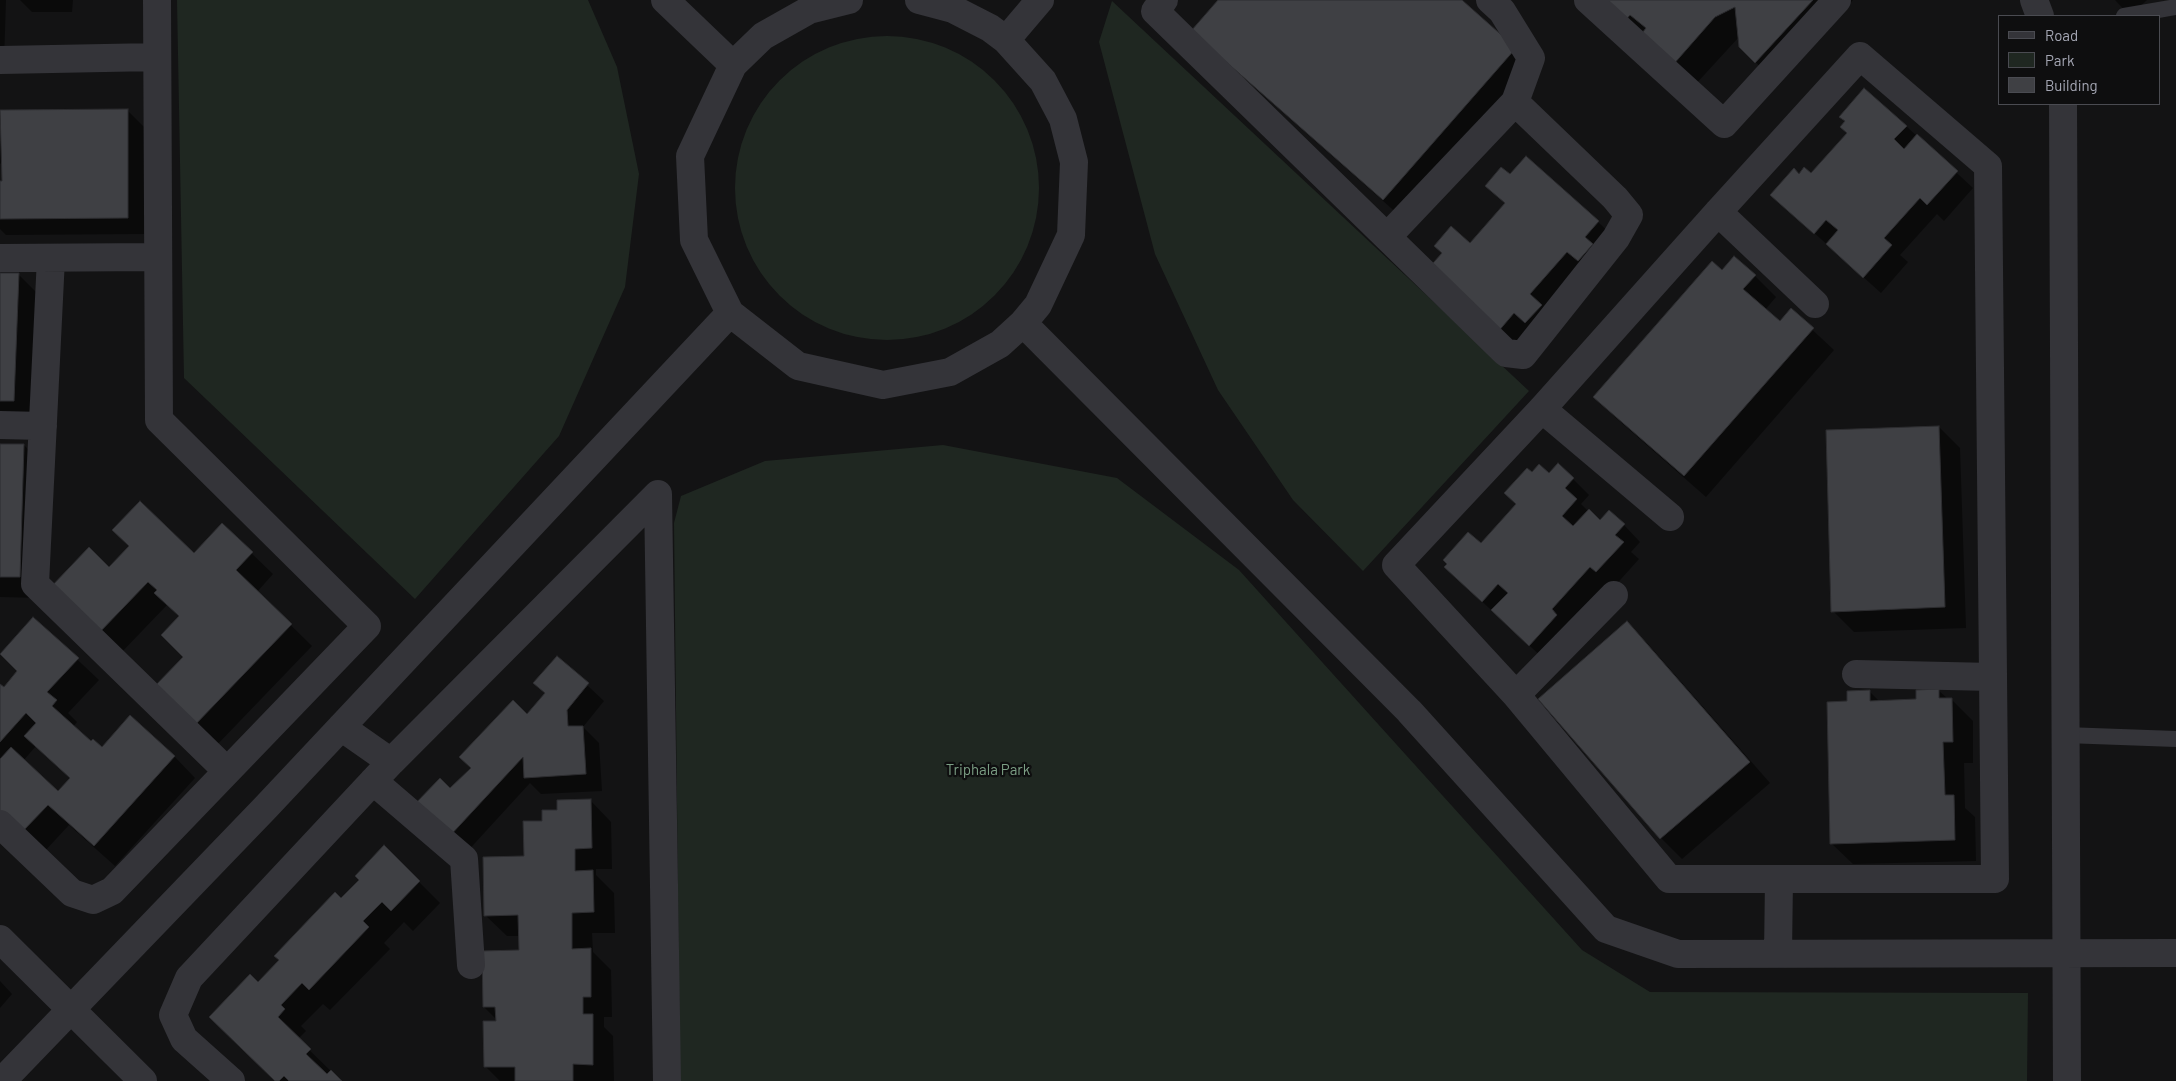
<!DOCTYPE html>
<html>
<head>
<meta charset="utf-8">
<style>
  body { margin:0 }
  #map { position:relative; width:2176px; height:1081px; overflow:hidden; background:#131314; font-family:Barlow,sans-serif }
  canvas { display:block }
  .legend { position:absolute; left:1998px; top:15px; width:162px; height:90px; box-sizing:border-box; background:#0e0e0f; border:1px solid #4a4b51; margin:0; padding:6px 9px; list-style:none; font-size:15px; color:#a5a7b4 }
  .legend li { display:flex; align-items:center; gap:10px; height:25px }
  .legend b { width:25px; border:1px solid #4a4b51 }
</style>
</head>
<body>
<div id="map">
<canvas width="2176" height="1081"></canvas>
<ul class="legend">
<li><b style="height:6px;background:#343439"></b>Road</li>
<li><b style="height:14px;background:#1f2721"></b>Park</li>
<li><b style="height:14px;background:#3f4044"></b>Building</li>
</ul>
</div>
<script>
const g = document.querySelector('canvas').getContext('2d');
g.lineJoin = 'round';
function fillPath(path, color) { g.fillStyle = color; g.fill(path, 'evenodd'); }
const poly = rows => new Path2D(rows.map(r => 'M' + r).join(''));
function stroke(path, color, width, dash) { g.strokeStyle = color; g.lineWidth = width; g.lineCap = dash ? 'butt' : 'round'; g.setLineDash(dash || []); g.stroke(path); }
function drawText(font, color, halo, rows, align = 'center') {
  g.font = font + ' Barlow,sans-serif'; g.lineWidth = 4.5; g.setLineDash([]); g.textBaseline = 'middle'; g.strokeStyle = halo; g.fillStyle = color; for (const [text, x, y, turn = 0] of rows) {
    g.save(); g.translate(x, y); g.rotate((+turn || 0) * Math.PI / 180); g.textAlign = isNaN(turn) ? turn : align; if (halo) g.strokeText(text, 0, 0); g.fillText(text, 0, 0); g.restore();
  }
}
fillPath(poly([
  [177,0,588,0,617,67,639,174,625,287,559,436,415,599,184,378],
  [1112,1,1529,391,1363,571,1293,500,1218,390,1155,254,1099,42],
  '735 188a152 152 0 1 1 304 0a152 152 0 1 1-304 0Z',
  [943,445,1117,478,1239,570,1582,950,1650,992,2028,993,2027,1081,680,1081,674,523,681,496,765,461]
]), '#1f2721');
fillPath(poly([
  [0,0,6,0,4,62,0,62],
  [20,0,73,0,72,12,32,12],
  [1220,0,1460,0,1532,65,1400,216,1209,47],
  [1597,0,1853,0,1777,83,1740,47,1739,37,1694,86],
  [2115,0,2147,0,2130,16],
  [127,110,144,127,144,234,6,235,0,229,0,182,3,182,3,166,0,163,0,111],
  [1906,126,1973,188,1944,221,1937,214,1900,255,1908,262,1881,293,1772,195,1799,176,1812,175],
  [1510,176,1598,222,1615,238,1514,349,1445,287,1470,244,1506,204,1486,186],
  [1722,272,1755,276,1776,297,1765,310,1780,322,1791,310,1834,350,1706,497,1616,418,1595,397],
  [0,274,18,274,40,296,35,422,0,420],
  [1939,427,1960,448,1966,628,1854,632,1833,611],
  [0,445,24,445,45,467,40,598,0,597],
  [1532,474,1573,479,1589,495,1581,504,1588,511,1600,522,1624,525,1640,542,1631,552,1639,559,1613,588,1607,583,1567,626,1546,661,1445,567,1481,545,1518,504],
  [222,525,273,574,257,592,312,646,215,747,176,709,184,657,180,617,167,605,119,655,71,610,109,569,194,554],
  [33,618,99,680,68,713,77,722,73,727,91,743,102,748,174,756,195,778,115,866,69,825,44,852,0,812,0,685,4,688,18,672,1,655],
  [36,746,71,779,58,792,23,761],
  [1627,623,1648,644,1770,783,1682,859,1661,838,1540,699],
  [557,657,604,701,583,727,599,743,602,791,541,794,530,783,464,855,414,806,450,790,527,716,546,694],
  [1938,690,1948,699,1951,699,1973,721,1973,763,1964,763,1965,808,1975,817,1976,861,1853,864,1831,843,1848,702,1869,691,1880,702,1918,700],
  [590,800,611,822,612,869,596,869,596,875,614,893,615,933,592,933,593,952,611,970,612,1017,604,1017,604,1027,613,1036,614,1081,500,1081,486,1067,497,1020,484,1007,520,951,520,936,507,936,485,915,525,857,544,822,558,811],
  [384,847,440,903,413,931,404,922,384,943,390,949,330,1010,323,1004,301,1026,306,1031,298,1039,341,1081,276,1081,258,984,361,880],
  [0,981,12,994,0,1008]
]), '#0007');
const building = poly([
  [1218,0,1462,0,1516,48,1383,200,1191,31,1218,0],
  [1596,0,1813,0,1755,63,1739,47,1735,7,1715,17,1672,66,1639,37,1646,28,1630,15,1623,23,1596,0],
  [1864,88,1907,126,1894,139,1904,149,1917,134,1958,171,1927,205,1920,198,1884,238,1892,245,1863,278,1826,244,1838,230,1826,220,1814,234,1770,195,1794,168,1799,174,1804,167,1811,173,1847,133,1840,127,1845,121,1839,117,1864,88],
  [128,109,128,218,0,219,0,181,2,181,0,110,128,109],
  [1526,156,1599,221,1585,237,1593,244,1578,261,1567,252,1530,294,1542,305,1525,323,1514,313,1497,333,1426,271,1442,253,1434,246,1451,226,1470,243,1505,203,1485,186,1501,167,1510,174,1526,156],
  [1734,256,1756,275,1743,289,1780,321,1791,308,1814,328,1684,476,1593,397,1712,261,1722,270,1734,256],
  [0,273,19,273,14,401,0,401,0,273],
  [1939,426,1945,607,1831,612,1826,430,1939,426],
  [0,444,24,444,20,577,0,577,0,444],
  [1558,463,1574,478,1565,488,1577,499,1562,516,1573,526,1589,509,1600,520,1609,510,1625,524,1615,535,1624,542,1596,572,1590,567,1552,609,1557,615,1529,646,1491,610,1508,593,1498,584,1482,602,1444,567,1447,564,1443,560,1468,532,1481,543,1516,504,1504,493,1527,468,1532,472,1539,464,1549,473,1558,463],
  [140,501,194,553,222,523,253,552,236,570,292,624,193,727,153,688,183,657,161,635,179,616,154,593,157,590,148,582,97,635,49,589,89,547,109,567,129,546,112,530,140,501],
  [33,617,79,658,47,692,57,700,52,706,91,741,93,739,102,747,130,715,175,756,94,846,48,805,22,832,0,812,0,759,11,747,58,791,70,778,24,736,36,723,26,713,0,742,0,684,4,687,17,671,0,654,33,617],
  [1627,621,1750,762,1660,839,1538,699,1627,621],
  [557,656,589,683,567,710,568,726,583,726,586,774,524,778,523,757,447,839,413,806,440,778,450,788,471,768,459,757,513,700,527,714,545,693,533,683,557,656],
  [1939,689,1939,698,1952,698,1953,742,1943,742,1945,795,1954,795,1955,840,1830,844,1827,702,1847,701,1847,691,1870,690,1870,701,1916,699,1916,690,1939,689],
  [591,799,592,848,575,849,575,871,593,870,594,912,572,913,572,949,591,948,591,997,583,997,583,1014,593,1014,593,1065,573,1064,573,1081,515,1081,515,1067,484,1067,483,1021,496,1021,495,1007,483,1007,482,951,519,950,518,915,484,916,483,857,524,856,523,821,542,821,542,810,557,810,557,800,591,799],
  [384,845,420,881,391,911,382,902,363,921,369,927,309,990,302,983,281,1005,285,1009,278,1017,311,1049,306,1054,327,1074,331,1070,342,1081,289,1081,284,1076,279,1081,275,1081,209,1017,250,974,258,982,279,960,274,956,335,892,341,898,359,880,355,876,384,845]
]);
fillPath(building, '#3f4044');
stroke(building, '#2d2d30', 1);
stroke(poly([
  [2124,16,2176,7],
  [2065,735,2176,739]
]), '#343439', 16);
stroke(poly([
  [665,0,733,65],
  [849,0,809,10,763,36,733,65,690,156,694,240,730,313,798,366,883,385,950,372,1000,344,1023,323,1038,305,1071,235,1074,162,1063,119,1043,81,1006,40,990,28,953,9,919,0],
  [1164,0,1155,11,1387,237,1515,102,1531,58,1502,11,1490,0],
  [1588,0,1724,124,1837,0],
  [2034,0,2040,16],
  [1006,40,1040,0],
  [1860,56,1988,166,1995,879,1669,879,1516,695,1396,565,1542,409,1718,212,1860,56],
  [0,60,157,57],
  [2063,104,2067,1081],
  [1718,212,1815,304],
  [1387,237,1506,353,1523,355,1616,238,1629,215,1615,198,1515,102],
  [0,258,158,257],
  [51,258,35,584,227,771],
  [1023,323,1409,711,1606,929,1678,954,2176,953],
  [1542,409,1670,517],
  [0,425,43,426],
  [1856,674,1993,677],
  [1516,695,1614,595],
  [341,727,391,762],
  [373,781,464,859,471,965],
  [0,824,72,893,93,900,112,891,367,626,159,420,157,0],
  [0,939,143,1081],
  [1778,954,1779,879],
  [2,1081,266,807,730,313],
  [231,1081,184,1039,173,1015,189,978,391,762,658,494,667,1081]
]), '#343439', 28);
drawText('15px', '#7c9f85', '#0e0e0f', [
  ["Triphala Park",988,770]
]);
</script>
</body>
</html>
